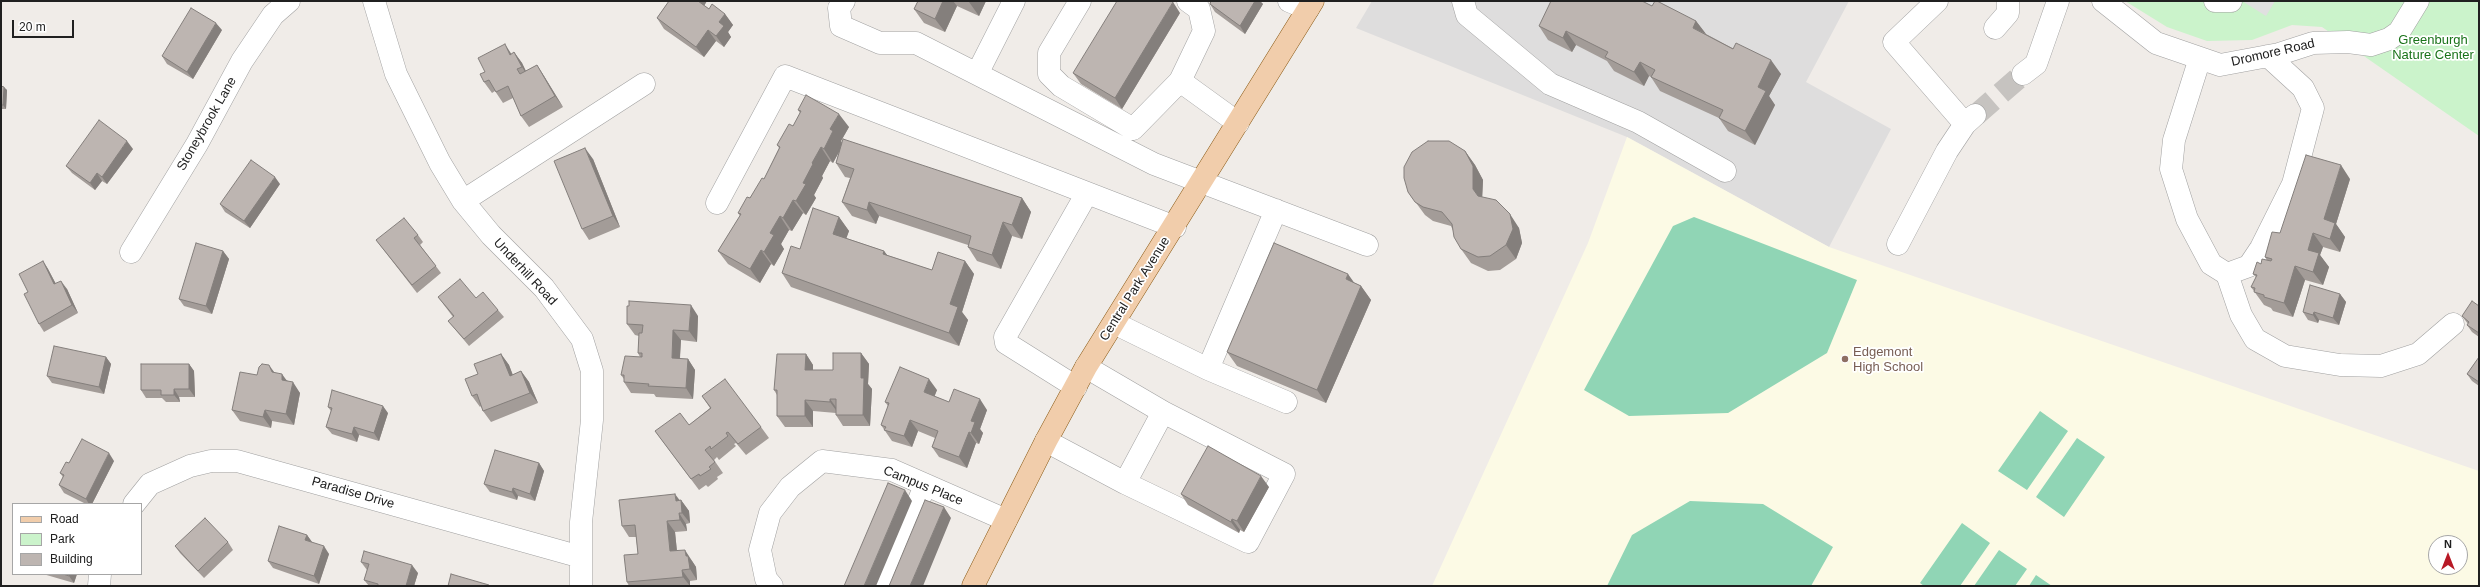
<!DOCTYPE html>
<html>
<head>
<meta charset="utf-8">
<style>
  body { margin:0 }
  #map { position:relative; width:2480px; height:587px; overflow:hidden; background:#f0ece8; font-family:Helvetica,sans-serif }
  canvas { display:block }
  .frame { position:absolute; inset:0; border:2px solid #202020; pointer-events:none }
  .legend { position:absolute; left:12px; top:503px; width:130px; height:72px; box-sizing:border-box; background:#fff; border:1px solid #a6a6a6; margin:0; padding:5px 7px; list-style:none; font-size:12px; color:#202020 }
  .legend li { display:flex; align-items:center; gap:8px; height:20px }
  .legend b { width:20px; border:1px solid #a6a6a6 }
  .north { position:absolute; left:2428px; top:535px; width:40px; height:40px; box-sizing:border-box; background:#fff; border:1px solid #a6a6a6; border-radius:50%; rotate:0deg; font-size:11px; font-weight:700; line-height:16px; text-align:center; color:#202020 }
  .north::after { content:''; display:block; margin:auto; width:14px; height:18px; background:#b81926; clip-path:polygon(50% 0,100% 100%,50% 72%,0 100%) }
  .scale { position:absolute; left:12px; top:20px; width:62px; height:18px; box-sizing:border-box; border:2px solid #202020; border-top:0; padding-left:5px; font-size:12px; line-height:14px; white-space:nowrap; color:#202020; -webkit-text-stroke:3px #fff; paint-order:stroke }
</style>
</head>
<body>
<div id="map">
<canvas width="2480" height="587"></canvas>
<div class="frame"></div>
<ul class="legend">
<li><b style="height:5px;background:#f1cdab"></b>Road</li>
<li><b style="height:11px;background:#cbf3cb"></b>Park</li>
<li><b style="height:11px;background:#bdb5b1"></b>Building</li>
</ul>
<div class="north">N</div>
<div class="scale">20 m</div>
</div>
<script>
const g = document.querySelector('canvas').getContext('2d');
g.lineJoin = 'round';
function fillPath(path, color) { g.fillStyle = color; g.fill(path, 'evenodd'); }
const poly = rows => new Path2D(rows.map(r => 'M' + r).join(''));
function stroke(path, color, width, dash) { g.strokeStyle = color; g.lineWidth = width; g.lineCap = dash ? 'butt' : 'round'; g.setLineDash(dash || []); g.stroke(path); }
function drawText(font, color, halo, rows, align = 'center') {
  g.font = font + ' Helvetica,sans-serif'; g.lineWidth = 3.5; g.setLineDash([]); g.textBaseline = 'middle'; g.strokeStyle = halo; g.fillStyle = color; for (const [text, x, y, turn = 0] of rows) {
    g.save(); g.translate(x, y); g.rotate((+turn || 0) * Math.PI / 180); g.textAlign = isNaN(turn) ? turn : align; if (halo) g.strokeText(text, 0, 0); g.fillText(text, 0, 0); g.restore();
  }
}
fillPath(poly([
  [1372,1,1849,1,1806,82,1891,129,1829,247,1627,137,1356,28]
]), '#dedddd');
fillPath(poly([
  [1627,137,1829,247,2479,471,2479,586,1432,586,1588,243],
  [2436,543,2460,543,2460,567,2436,567]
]), '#fcfae5');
fillPath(poly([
  [2125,1,2479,1,2479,136,2322,27,2292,25,2252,40,2207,41,2167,27]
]), '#cbf3cb');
fillPath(poly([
  [1694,217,1857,280,1827,353,1728,413,1629,416,1584,390,1673,226],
  [2040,411,2068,431,2027,490,1998,471],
  [2077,438,2105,457,2064,517,2036,497],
  [1690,501,1763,504,1833,547,1811,586,1607,586,1632,535],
  [1962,523,1990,543,1960,586,1924,586,1920,583],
  [1999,550,2027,569,2015,586,1974,586],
  [2036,575,2052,586,2029,586]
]), '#90d5b5');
fillPath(poly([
  [2242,1,2275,1,2266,16]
]), '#e0e0e0');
stroke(poly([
  [1976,115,2023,74]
]), '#c6c3c0', 22, [22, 11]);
const minor = poly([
  [374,1,396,74,440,163,463,201,491,235,544,288,582,339,592,371,592,420,581,522,581,586],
  [844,1,839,8,841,26,880,43,916,43,1154,164,1367,245],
  [1080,1,1049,53,1049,74,1061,86,1133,129,1180,81,1204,31,1199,9,1188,1],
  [1289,1,1308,9],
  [1463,1,1467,15,1550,84,1638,122,1725,171],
  [1937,1,1894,42,1965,124],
  [2103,1,2156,43,2220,65,2279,54,2313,43,2348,42,2371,45,2389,39,2399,32,2418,1],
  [2215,1,2231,1],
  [1995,28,2008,13,2008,1],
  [2200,58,2174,140,2171,169,2187,219,2211,264,2227,274,2249,266,2261,248,2293,184,2313,108,2303,88,2268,56],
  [977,74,1014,1],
  [2023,74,2036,64,2058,1],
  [1180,81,1238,123],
  [463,201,644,84],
  [717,203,785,76,1175,227],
  [1898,244,1947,151,1965,124,1975,115],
  [131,252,197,144,242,61,273,15,289,1],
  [2227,274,2241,315,2255,339,2285,356,2340,365,2381,366,2418,354,2453,324],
  [1114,323,1208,369,1276,210],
  [1208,369,1286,402],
  [1076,387,1006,343,1005,337,1087,193],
  [1046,441,1125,483,1248,542,1284,474,1163,412,1086,367],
  [1125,483,1163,412],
  [134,504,150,484,190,466,211,461,237,461,581,557],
  [99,586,100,574],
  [772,586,766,579,760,550,770,513,790,487,822,461,892,470,1006,520],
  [885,586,925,485]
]);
const major = poly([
  [973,586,1046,441,1086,367,1313,1]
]);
stroke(minor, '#a1a1a1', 23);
stroke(major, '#8a5913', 23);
stroke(minor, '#fff', 22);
stroke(major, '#f1cdab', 22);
fillPath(poly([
  [669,1,707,1,704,5,709,9,725,14,733,25,728,32,731,37,724,47,716,41,704,57,664,29,657,18],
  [918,1,986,1,979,16,957,6,945,32,924,23,914,9],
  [1211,1,1260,1,1263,4,1245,34,1215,12,1210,4],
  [1652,6,1696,21,1706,34,1781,74,1769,96,1775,105,1755,145,1728,131,1719,118,1660,91,1651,77,1649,76,1644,86,1614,71,1607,61,1576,45,1572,52,1548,40,1539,26],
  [1180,13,1122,109,1081,84,1073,73],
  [222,30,193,79,167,64,162,56],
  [514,52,522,63,526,71,537,65,544,76,563,107,529,127,521,116,513,98,503,103,495,91,492,93,484,82,485,72],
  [1,86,7,90,6,109,1,109],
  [798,110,849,127,841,141,842,143,1022,198,1031,212,1022,239,1012,236,1001,269,977,261,968,247,968,245,879,216,876,224,852,216,842,202,850,178,845,177,836,163,839,151,833,163,830,161,822,176,823,178,814,195,816,198,806,215,803,213,792,231,789,230,781,244,784,249,774,266,771,264,760,283,728,264,718,251,740,216,738,213,764,179,779,148,777,145,793,126,800,113],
  [133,149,107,184,102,181,95,190,72,173,66,166],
  [1465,151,1475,165,1483,180,1482,197,1519,228,1522,243,1516,259,1500,270,1488,271,1471,263,1461,249,1451,226,1433,221,1425,215,1408,192],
  [593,159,620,227,589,240,582,229],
  [2350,179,2336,224,2345,237,2340,252,2323,247,2320,255,2329,267,2323,285,2305,280,2293,317,2273,311,2271,308,2264,305,2251,287,2256,277,2253,274,2261,264,2267,260,2265,257,2280,233],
  [280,184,250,228,225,212,220,204],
  [839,217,849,231,846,238,884,251,887,255,932,270,965,261,974,274,962,312,968,320,959,346,791,287,782,273,800,249],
  [418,235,423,242,420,245,441,273,417,293,376,240],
  [223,251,229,259,212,314,184,306,179,299],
  [43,261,48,269,56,284,67,289,78,313,44,332,39,324,28,292],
  [1355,283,1361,286,1371,300,1326,403,1237,366,1227,352],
  [2340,294,2346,302,2339,325,2319,320,2318,323,2308,320,2303,312],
  [438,297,476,298,498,310,504,317,469,346,454,328,448,321,453,317],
  [2479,306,2479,337,2472,332,2467,325,2468,324,2462,316],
  [698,316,697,342,681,340,680,359,688,359,695,370,693,399,656,397,654,394,631,393,624,382,624,379,621,375,640,357,638,353,639,336,635,335,627,324],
  [861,353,869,364,868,384,872,389,870,426,843,426,836,415,836,413,813,411,813,427,785,427,777,416,777,395,774,390,806,354,813,365,813,370,833,370],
  [501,354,509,365,513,375,521,371,529,382,538,403,491,422,483,411,481,406,480,407,472,396,478,374],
  [106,357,111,364,104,394,52,383,47,376],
  [2479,357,2479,386,2472,381,2467,374],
  [189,364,194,371,195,397,179,397,180,402,166,402,162,398,146,398,141,390],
  [275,373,288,381,300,393,294,425,272,421,271,428,240,421,232,410,257,375],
  [937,390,934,396,949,402,987,410,980,429,983,433,979,444,976,443,967,468,939,457,932,447,935,438,918,431,912,447,892,441,881,425,888,406,885,402],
  [702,396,761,427,769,438,746,455,736,443,734,444,736,446,719,460,717,457,714,460,723,473,717,477,718,479,708,487,706,485,699,490,655,431,689,425,710,408],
  [328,407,388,413,379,441,359,435,357,442,332,434,326,427,331,411],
  [114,461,92,504,86,504,64,493,59,485,63,477,60,473,69,463],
  [539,463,544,471,535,501,518,496,517,500,490,492,484,484],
  [1269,487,1244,532,1240,530,1239,533,1188,505,1181,494],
  [680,500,681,500,689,511,690,523,686,524,687,531,675,532,677,551,692,561,696,567,697,580,690,581,690,586,629,586,627,582,638,554,636,537,629,537,622,526],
  [307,535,312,542,329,554,319,584,273,568,268,561],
  [228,542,233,550,204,578,180,553,175,546],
  [361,562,418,573,414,586,369,586,364,580,367,570],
  [43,574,77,574,74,583]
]), '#a39c98');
fillPath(poly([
  [697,1,707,1,704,6],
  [943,1,953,1,957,6,945,32,935,19],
  [969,1,986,1,979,16,969,2],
  [1255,1,1260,1,1263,4,1245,34,1240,26],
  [1173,2,1180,13,1122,109,1115,98],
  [725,14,733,25,728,32,731,37,724,47,716,36,719,22],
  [1696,21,1706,34,1693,28],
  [216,23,222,30,193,79,187,72],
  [708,30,716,41,704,57,696,47],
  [1566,31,1576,45,1572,52,1563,38],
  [505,44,512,55,510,55],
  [514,52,522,63,529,78,522,67],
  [1771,60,1781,74,1769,96,1775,105,1755,145,1745,131,1758,87],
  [1640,62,1649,76,1644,86,1634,72],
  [537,65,544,76,563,107,555,96],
  [4,87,7,90,6,109,3,105],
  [839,114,849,127,841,141,843,145,833,163,824,149,830,129],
  [127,141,133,149,107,184,102,177],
  [821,147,830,161,822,176,823,178,814,195,816,198,806,215,796,201,803,183,812,163],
  [585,148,593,159,620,227,613,216],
  [1465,151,1475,165,1483,180,1482,203,1473,189],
  [2341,165,2350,179,2336,224,2345,237,2340,252,2330,239,2324,219],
  [97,173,102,181,95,190,90,183],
  [275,177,280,184,250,228,244,221],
  [1022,198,1031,212,1022,239,1012,225],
  [793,200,803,213,792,231,783,218],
  [869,202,879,216,876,224,867,210],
  [1510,214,1519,228,1522,243,1516,259,1506,245],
  [780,216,789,230,781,244,784,249,774,266,764,252,770,233],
  [839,217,849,231,843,248,833,234],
  [1003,222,1012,236,1001,269,992,255],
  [2313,233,2323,247,2320,255,2329,267,2323,285,2313,272,2308,250],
  [761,250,771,264,760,283,750,269],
  [223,251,229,259,212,314,206,306],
  [884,251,894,264,883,254],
  [43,261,48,269,60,292,54,284],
  [965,261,974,274,962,312,968,320,959,346,949,333,950,304],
  [2295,266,2305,280,2293,317,2284,303],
  [1348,274,1358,288,1346,279],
  [61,281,67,289,78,313,72,305],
  [1361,286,1371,300,1326,403,1317,390],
  [2340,294,2346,302,2339,325,2333,318],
  [691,305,698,316,697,342,689,331],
  [2314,312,2319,320,2318,323,2313,315],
  [673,330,681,340,679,369,672,358],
  [861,353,869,364,868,384,872,389,870,426,863,415,861,378],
  [501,354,509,365,517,387,510,376],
  [806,354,813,365,813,381,805,370],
  [106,357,111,364,104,394,99,387],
  [688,359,695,370,693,399,686,388],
  [189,364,194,371,195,397,189,389],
  [269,365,277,376,272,372],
  [521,371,529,382,538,403,530,393],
  [282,374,290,385,282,380],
  [929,379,937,390,932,403,924,392],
  [293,382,300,393,294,425,286,414],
  [174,389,179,397,180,402,174,395],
  [830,399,838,410,838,413,830,402],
  [980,399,987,410,980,429,983,433,979,444,971,433,971,421],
  [805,400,813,411,813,427,805,416],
  [383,406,388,413,379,441,374,433],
  [265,410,272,421,271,428,263,417],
  [910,420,918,431,912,447,904,436],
  [354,427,359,435,357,442,352,434],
  [969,432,976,443,967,468,959,457],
  [109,453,114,461,92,504,89,504,86,499],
  [539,463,544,471,535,501,530,494],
  [1261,476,1269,487,1244,532,1237,521],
  [513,488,518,496,517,500,512,492],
  [905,490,912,501,876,586,864,586],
  [675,494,681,502,681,500,689,511,690,523,682,513,676,501],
  [944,507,951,518,923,586,910,586],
  [679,513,686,524,687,531,680,520],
  [1232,519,1240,530,1239,533,1231,522],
  [667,521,675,532,678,562,670,551],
  [307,535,312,542,305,540],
  [324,546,329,554,319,584,314,576],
  [685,550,696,567,697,580,690,569,686,556],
  [412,565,418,573,414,586,406,586],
  [682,570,690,581,690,586,683,577],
  [69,574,77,574,74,583,69,576]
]), '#847f7c');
const building = poly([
  [669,1,698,1,709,9,712,4,725,14,719,22,724,26,716,36,708,30,696,47,657,18,669,1],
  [918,1,943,1,935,19,914,9,918,1],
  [1117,1,1171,1,1173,2,1115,98,1073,73,1117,1],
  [1211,1,1255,1,1240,26,1210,4,1211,1],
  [1551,1,1642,1,1652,6,1655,1,1657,1,1696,21,1693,28,1733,49,1736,43,1771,60,1758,87,1766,91,1745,131,1719,118,1723,110,1651,77,1655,70,1640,62,1634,72,1605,57,1608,52,1566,31,1563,38,1539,26,1551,1],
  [191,8,216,23,187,72,162,56,191,8],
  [505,44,510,55,514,52,522,67,517,69,520,74,537,65,555,96,521,116,508,86,496,92,489,80,484,82,480,74,485,72,478,58,505,44],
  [1,86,4,87,3,105,1,105,1,86],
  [806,95,839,114,830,129,833,131,824,149,821,147,812,163,813,164,803,183,806,184,796,201,793,200,783,218,780,216,770,233,774,235,764,252,761,250,750,269,718,251,741,214,738,213,747,197,750,198,762,178,764,179,780,147,777,145,789,124,793,126,801,111,798,110,806,95],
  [99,120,127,141,102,177,97,173,90,183,66,166,99,120],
  [843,139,1022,198,1012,225,1003,222,992,255,968,247,971,236,869,202,867,210,842,202,854,169,836,163,843,139],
  [1428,141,1449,141,1465,151,1473,166,1473,189,1478,196,1496,200,1510,214,1513,229,1506,245,1490,256,1478,257,1461,249,1454,237,1452,224,1442,212,1423,207,1415,202,1408,192,1404,178,1404,167,1412,152,1428,141],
  [585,148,613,216,582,229,554,161,585,148],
  [2306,155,2341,165,2324,219,2335,223,2330,239,2313,233,2308,250,2319,253,2313,272,2295,266,2284,303,2264,297,2264,295,2254,292,2255,288,2251,287,2257,275,2253,274,2257,262,2261,264,2262,259,2271,261,2272,259,2265,257,2272,232,2280,233,2306,155],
  [251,160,275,177,244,221,220,204,251,160],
  [813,208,839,217,833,234,884,251,883,254,932,270,938,252,965,261,950,304,958,307,949,333,782,273,791,246,800,249,813,208],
  [404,218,418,235,414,238,436,266,412,285,376,240,404,218],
  [196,243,223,251,206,306,179,299,196,243],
  [1274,243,1348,274,1346,279,1361,286,1317,390,1227,352,1274,243],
  [43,261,54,284,61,281,72,305,39,324,24,294,28,292,19,274,43,261],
  [460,279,476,298,483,292,498,310,464,339,448,321,454,316,438,297,460,279],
  [2310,285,2340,294,2333,318,2314,312,2313,315,2303,312,2310,285],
  [629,301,691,305,689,331,673,330,672,358,688,359,686,388,648,386,649,384,624,382,624,375,621,375,625,356,642,357,642,353,638,353,639,333,642,333,643,325,627,324,627,306,629,306,629,301],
  [2472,301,2479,306,2479,333,2467,325,2469,322,2462,316,2472,301],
  [54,346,106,357,99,387,47,376,54,346],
  [833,353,861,353,861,378,864,378,863,415,836,415,836,399,830,399,830,402,805,400,805,416,777,416,777,390,774,390,777,354,806,354,805,370,833,370,833,353],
  [501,354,510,376,521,371,530,393,483,411,477,394,472,396,465,379,478,374,474,364,501,354],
  [2479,357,2479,382,2467,374,2479,357],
  [141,364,189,364,189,389,174,389,174,395,161,395,161,390,141,390,141,364],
  [262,364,269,365,272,372,282,374,282,380,293,382,286,414,265,410,263,417,232,410,240,372,257,375,259,367,262,364],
  [900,367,929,379,924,392,949,402,954,389,980,399,971,421,975,422,971,433,969,432,959,457,932,447,938,431,910,420,904,436,884,430,886,427,881,425,889,403,885,402,900,367],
  [725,379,761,427,738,444,728,432,726,433,728,436,711,449,710,446,705,450,715,462,709,467,711,469,700,476,699,474,691,479,655,431,680,413,689,425,711,408,702,396,725,379],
  [332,390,383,406,374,433,354,427,352,434,326,427,332,408,328,407,332,390],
  [82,439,109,453,86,499,59,485,64,475,60,473,66,462,69,463,82,439],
  [1208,446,1261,476,1237,521,1232,519,1231,522,1181,494,1208,446],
  [495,450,539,463,530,494,513,488,512,492,484,484,495,450],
  [888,483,905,490,864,586,844,586,888,483],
  [675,494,676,501,681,500,682,513,679,513,680,520,667,521,670,551,685,550,686,556,688,556,690,569,682,570,683,577,627,582,624,555,638,554,635,525,622,526,619,500,675,494],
  [925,500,944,507,910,586,889,586,925,500],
  [205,518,228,542,198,571,175,546,205,518],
  [279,526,307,535,305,540,324,546,314,576,268,561,279,526],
  [364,551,412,565,406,586,378,586,378,584,364,580,369,564,361,562,364,551],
  [63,574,69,574,69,576,63,574],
  [451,574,489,585,488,586,448,586,451,574]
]);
fillPath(building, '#bdb5b1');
stroke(building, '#847f7c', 1);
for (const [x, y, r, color] of [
  [1845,359,4,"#8d6e63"]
]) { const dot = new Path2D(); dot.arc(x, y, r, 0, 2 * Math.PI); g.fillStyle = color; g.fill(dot); stroke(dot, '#fff', 1.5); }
drawText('13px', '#1a731a', '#fff', [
  ["Greenburgh",2433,40],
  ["Nature Center",2433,55]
]);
drawText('13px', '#202020', '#fff', [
  ["Dromore Road",2273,53,-13],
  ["Stoneybrook Lane",207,124,-60],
  ["Underhill Road",525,272,47],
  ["Central Park Avenue",1135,289,-58],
  ["Campus Place",923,486,22],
  ["Paradise Drive",353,493,16]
]);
drawText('13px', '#785e54', '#fff', [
  ["Edgemont",1853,352],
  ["High School",1853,367]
], 'left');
</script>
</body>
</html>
